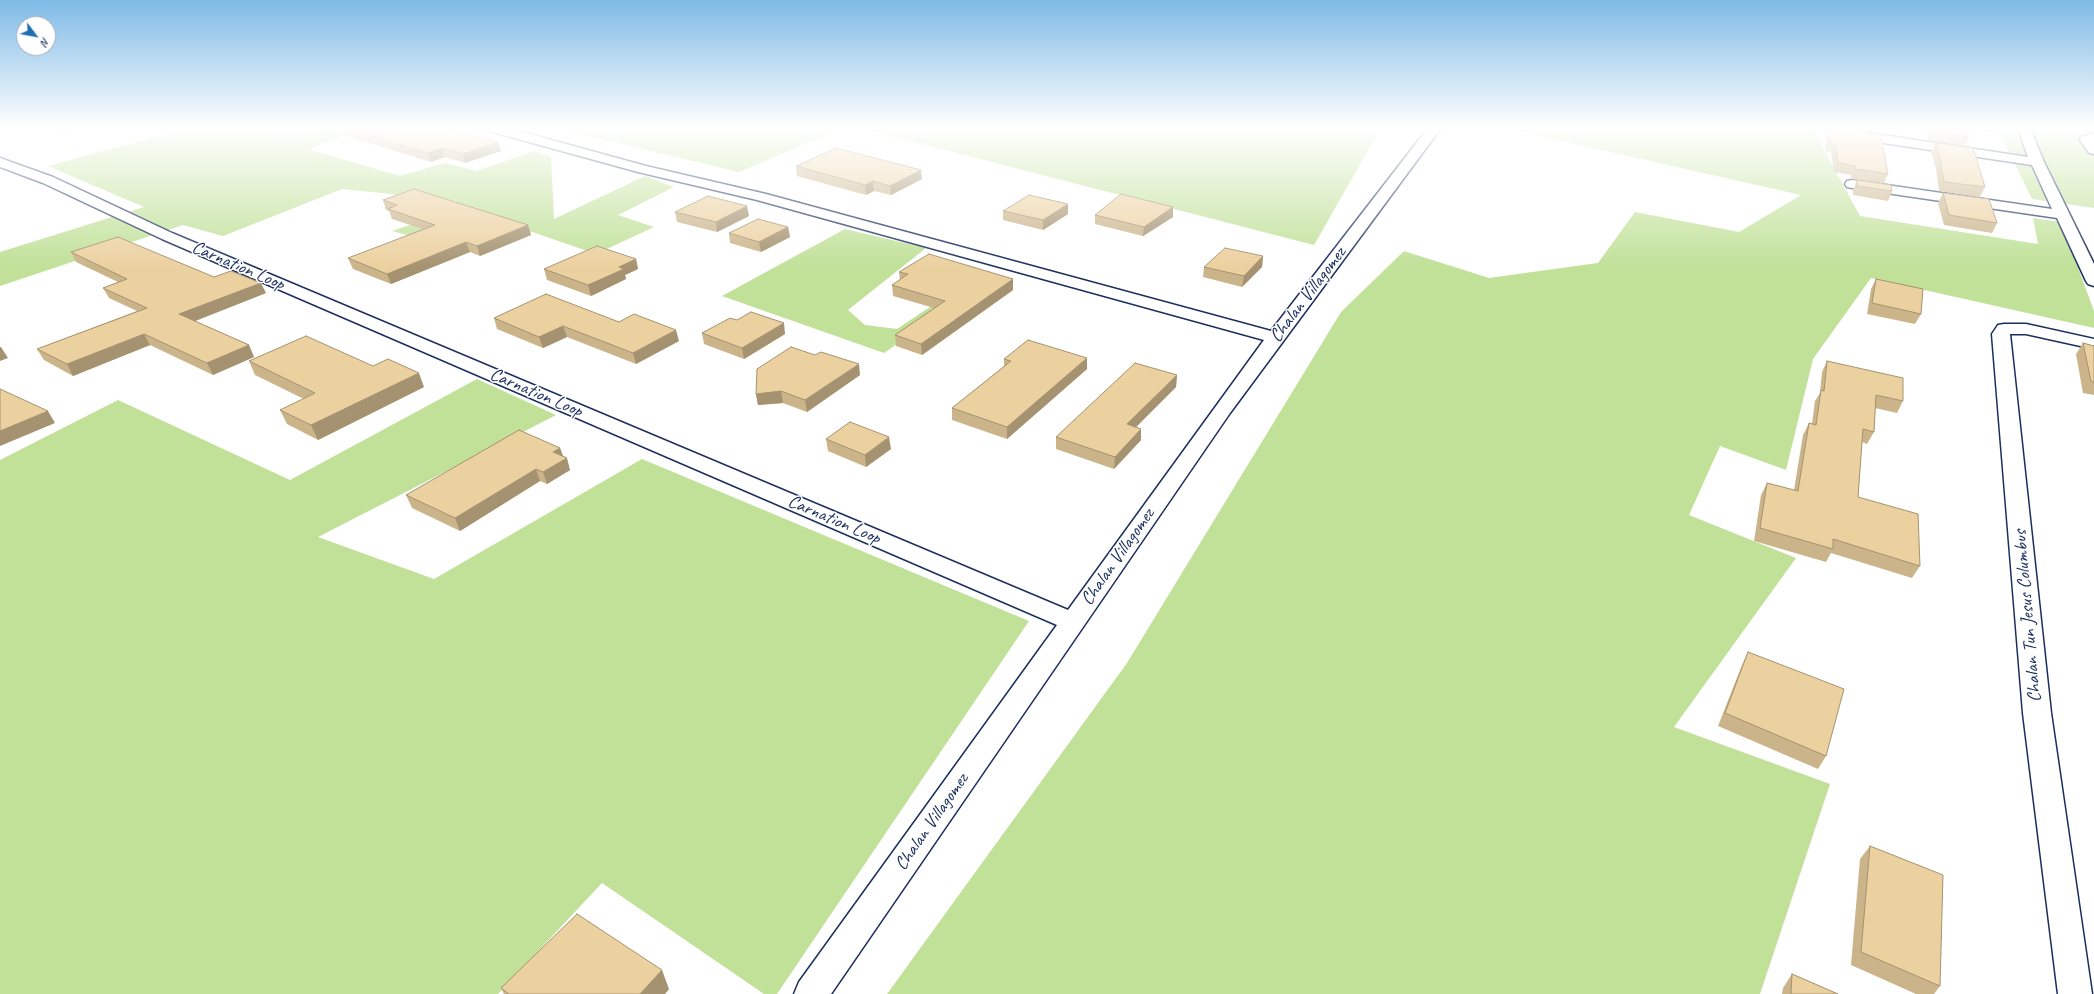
<!DOCTYPE html>
<html>
<head>
<meta charset="utf-8">
<style>
  body { margin:0 }
  #map { position:relative; width:2094px; height:994px; overflow:hidden; background:#fff; font-family:Caveat,sans-serif }
  canvas { display:block }
  .north { position:absolute; left:16px; top:16px; width:40px; height:40px; box-sizing:border-box; background:#fff; border:1px solid #a4acbf; border-radius:50%; rotate:122deg; font-size:11px; font-weight:700; line-height:16px; text-align:center; color:#1b2f5e }
  .north::after { content:''; display:block; margin:auto; width:14px; height:18px; background:#1f6fb2; clip-path:polygon(50% 0,100% 100%,50% 72%,0 100%) }
</style>
</head>
<body>
<div id="map">
<canvas width="2094" height="994"></canvas>
<div class="north">N</div>
</div>
<script>
const g = document.querySelector('canvas').getContext('2d');
g.lineJoin = 'round';
function fillPath(path, color) { g.fillStyle = color; g.fill(path, 'evenodd'); }
const poly = rows => new Path2D(rows.map(r => 'M' + r).join(''));
function stroke(path, color, width, dash) { g.strokeStyle = color; g.lineWidth = width; g.lineCap = dash ? 'butt' : 'round'; g.setLineDash(dash || []); g.stroke(path); }
function drawText(font, color, halo, rows, align = 'center') {
  g.font = font + ' Caveat,sans-serif'; g.lineWidth = 3; g.setLineDash([]); g.textBaseline = 'middle'; g.strokeStyle = halo; g.fillStyle = color; for (const [text, x, y, turn = 0] of rows) {
    g.save(); g.translate(x, y); g.rotate((+turn || 0) * Math.PI / 180); g.textAlign = isNaN(turn) ? turn : align; if (halo) g.strokeText(text, 0, 0); g.fillText(text, 0, 0); g.restore();
  }
}
fillPath(poly([
  [188,128,269,128,286,135,308,128,367,128,308,149,400,176,445,163,476,171,535,151,551,157,554,219,645,176,674,187,618,215,654,227,596,254,486,216,422,239,392,231,450,211,457,201,342,189,223,236,183,225,0,286,0,252,144,207,48,166],
  [555,128,843,128,739,172],
  [860,128,1366,128,1378,133,1314,245],
  [1504,128,1812,128,1860,216,2038,244,2033,218,2061,222,2094,311,2094,328,1871,278,1813,359,1786,470,1720,446,1689,515,1796,558,1674,727,1830,784,1760,994,887,994,1127,663,1341,312,1404,251,1489,278,1598,263,1635,212,1739,232,1801,195],
  [1960,128,2094,128,2094,208,2032,199,2000,134],
  [845,229,926,248,848,310,865,325,897,329,970,280,983,284,884,353,722,296],
  [477,379,556,415,318,537,434,579,642,459,1029,621,777,994,764,994,602,883,498,994,0,994,0,460,118,400,290,480]
]), '#c1e199');
const minor = poly([
  [487,128,508,128,646,166,766,194,1271,331,1428,128,1441,128,1230,413,831,994,794,994,799,982,1057,625,162,239,43,183,0,167,0,158,53,177,172,233,1068,610,1264,340,757,200,638,172,489,131,487,128],
  [2018,128,2030,128,2044,162,2094,264,2094,286,2088,284,2086,281,2057,218,1852,188,1847,187,1845,184,1847,181,1852,180,2052,209,2032,165,1863,140,1857,136,1863,132,2028,157,2018,128],
  [2094,134,2094,154,2089,153,2080,140,2081,137,2094,134],
  [2004,324,2026,324,2094,339,2094,349,2026,334,2010,334,2051,713,2092,994,2058,994,2023,713,1992,334,1998,325,2004,324]
]);
stroke(minor, '#1b2f5e', 3);
fillPath(minor, '#fff');
fillPath(poly([
  [49,128,79,128,60,133],
  [343,128,449,128,501,151,465,163,445,157,431,162,346,136],
  [1828,128,1878,128,1876,132,1864,131,1888,174,1884,183,1851,179,1851,175,1834,172,1831,152,1825,151],
  [1924,128,1966,128,1969,137,1965,146,1928,140],
  [1936,143,1985,187,1980,197,1939,191,1936,168,1931,152],
  [796,166,922,179,891,195,874,191,866,195,797,176],
  [1857,180,1892,191,1888,201,1853,195,1853,190],
  [1943,193,1997,223,1992,233,1944,225,1938,203],
  [383,200,528,225,531,235,480,256,470,252,391,284,353,269,348,258,423,229,392,219,389,211,386,210],
  [1068,204,1068,214,1043,230,1003,220,1003,211],
  [1173,207,1173,217,1143,236,1095,224,1095,215],
  [675,212,749,216,717,232,677,222],
  [788,227,790,237,761,252,730,243,729,233],
  [71,252,214,277,266,293,195,321,249,345,254,357,213,375,150,345,73,376,44,360,37,349,137,311,109,298,103,288,118,282,76,262],
  [1263,256,1262,267,1242,287,1203,277,1204,267],
  [636,259,638,269,625,275,626,279,591,296,547,280,544,269],
  [899,272,1013,290,922,355,896,346,895,335,934,308,893,296,892,285,900,280],
  [1876,279,1921,314,1915,324,1867,314,1871,289],
  [494,318,619,322,679,341,636,364,567,337,543,348,497,329],
  [737,320,785,334,744,359,704,344,702,333],
  [2083,343,2094,346,2094,395,2083,393,2076,354],
  [1087,358,1087,369,1007,439,952,420,952,408,1004,366,1004,359],
  [249,361,373,366,424,387,318,440,287,424,280,410,304,399,255,375],
  [1827,361,1903,401,1897,413,1875,408,1874,432,1867,444,1862,442,1858,497,1920,566,1912,578,1831,553,1826,562,1754,541,1761,495,1767,483,1794,490,1803,435,1809,423,1812,424,1815,401,1820,393,1822,372],
  [860,375,807,412,783,403,758,405,756,394],
  [1177,375,1176,387,1136,427,1141,440,1114,469,1056,449,1056,437],
  [826,439,891,449,866,467,828,451],
  [560,448,563,456,570,470,547,484,540,481,460,531,412,508,406,495],
  [1748,652,1826,756,1818,769,1718,726,1742,665],
  [1870,846,1940,986,1934,994,1916,994,1851,965,1860,859],
  [1792,974,1838,994,1782,994,1783,988],
  [501,988,669,989,665,994,504,994]
]), '#cbb48a');
fillPath(poly([
  [58,128,79,128,60,133],
  [498,142,501,151,465,163,463,154],
  [442,148,445,157,431,162,428,153],
  [921,170,922,179,891,195,890,186],
  [873,181,874,191,866,195,865,185],
  [1068,204,1068,214,1043,230,1043,220],
  [747,206,749,216,717,232,716,222],
  [1173,207,1173,217,1143,236,1144,227],
  [528,225,531,235,480,256,477,246],
  [788,227,790,237,761,252,759,242],
  [466,242,470,252,391,284,387,274],
  [1263,256,1262,267,1242,287,1244,276],
  [636,259,638,269,625,275,626,279,591,296,588,285,619,267],
  [1013,279,1013,290,922,355,921,344],
  [261,283,266,293,185,325,179,314],
  [784,323,785,334,744,359,742,348],
  [563,326,567,337,543,348,539,337],
  [676,330,679,341,636,364,633,353],
  [144,334,150,345,73,376,67,364],
  [249,345,254,357,213,375,207,363],
  [0,347,1,347,8,358,0,361],
  [1087,358,1087,369,1007,439,1007,427],
  [859,364,860,375,807,412,805,400],
  [419,373,424,387,318,440,311,425],
  [1177,375,1176,387,1127,436,1127,424],
  [781,391,783,403,758,405,756,394],
  [48,411,55,423,0,446,0,431],
  [1141,429,1141,440,1114,469,1115,457],
  [889,437,891,449,866,467,865,455],
  [560,448,564,459,567,458,570,470,547,484,543,472,553,452],
  [536,469,540,481,460,531,455,518],
  [662,970,669,989,665,994,640,994]
]), '#a59270');
const building = poly([
  [344,128,449,128,498,142,463,154,442,148,428,153,344,128],
  [1830,128,1860,128,1867,133,1881,135,1888,174,1855,169,1855,166,1838,163,1835,143,1829,142,1830,128],
  [1931,128,1966,128,1969,137,1932,131,1931,128],
  [1936,143,1973,148,1985,187,1944,182,1940,159,1936,143],
  [836,148,921,170,890,186,873,181,865,185,796,166,836,148],
  [1857,180,1891,185,1892,191,1857,186,1857,180],
  [414,189,528,225,477,246,466,242,387,274,348,258,435,225,388,209,397,205,383,200,414,189],
  [1943,193,1989,199,1997,223,1949,215,1943,193],
  [1121,194,1173,207,1144,227,1095,215,1121,194],
  [1029,195,1068,204,1043,220,1003,211,1029,195],
  [708,196,747,206,716,222,675,212,708,196],
  [758,219,788,227,759,242,729,233,758,219],
  [118,237,214,277,231,271,261,283,179,314,249,345,207,363,144,334,67,364,37,349,147,308,103,288,127,279,71,252,118,237],
  [597,246,636,259,619,267,624,269,588,285,544,269,597,246],
  [1225,248,1263,256,1244,276,1204,267,1225,248],
  [929,254,1013,279,921,344,895,335,945,301,892,285,908,274,899,272,929,254],
  [1876,279,1923,289,1921,314,1872,303,1876,279],
  [546,294,619,322,634,314,676,330,633,353,563,326,539,337,494,318,546,294],
  [751,312,784,323,742,348,702,333,730,318,737,320,751,312],
  [306,336,373,366,388,359,419,373,311,425,280,410,315,393,249,361,306,336],
  [1028,340,1087,358,1007,427,952,408,1011,361,1004,359,1028,340],
  [2083,343,2094,346,2094,382,2091,381,2083,343],
  [791,347,815,355,821,352,859,364,805,400,781,391,756,394,757,369,791,347],
  [1827,361,1903,378,1903,401,1876,395,1874,432,1863,429,1858,497,1918,514,1920,566,1833,539,1833,549,1760,528,1767,483,1798,491,1809,423,1816,425,1821,390,1824,391,1827,361],
  [1135,363,1177,375,1127,424,1141,429,1115,457,1056,437,1135,363],
  [0,389,48,411,0,431,0,389],
  [850,422,889,437,865,455,826,439,850,422],
  [519,430,560,448,553,452,567,458,543,472,536,469,455,518,406,495,519,430],
  [1748,652,1844,689,1826,756,1725,713,1748,652],
  [1870,846,1943,875,1940,986,1861,952,1870,846],
  [577,914,662,970,640,994,509,994,501,988,577,914],
  [1792,974,1838,994,1791,994,1792,974]
]);
fillPath(building, '#ecd1a0');
stroke(building, '#a59270', 1);
const sky = g.createLinearGradient(0, 0, 0, 267);
sky.addColorStop(0, '#7fbae6');
sky.addColorStop(0.48, '#fff');
sky.addColorStop(1, '#ffffff00');
g.fillStyle = sky;
g.fillRect(0, 0, 2094, 267);
drawText('19px', '#1b2f5e', '#fff', [
  ["Carnation Loop",238,266,23],
  ["Chalan Villagomez",1308,295,-53],
  ["Carnation Loop",536,393,23],
  ["Carnation Loop",834,520,23],
  ["Chalan Villagomez",1118,557,-55],
  ["Chalan Tun Jesus Columbus",2028,616,-95],
  ["Chalan Villagomez",932,822,-55]
]);
</script>
</body>
</html>
